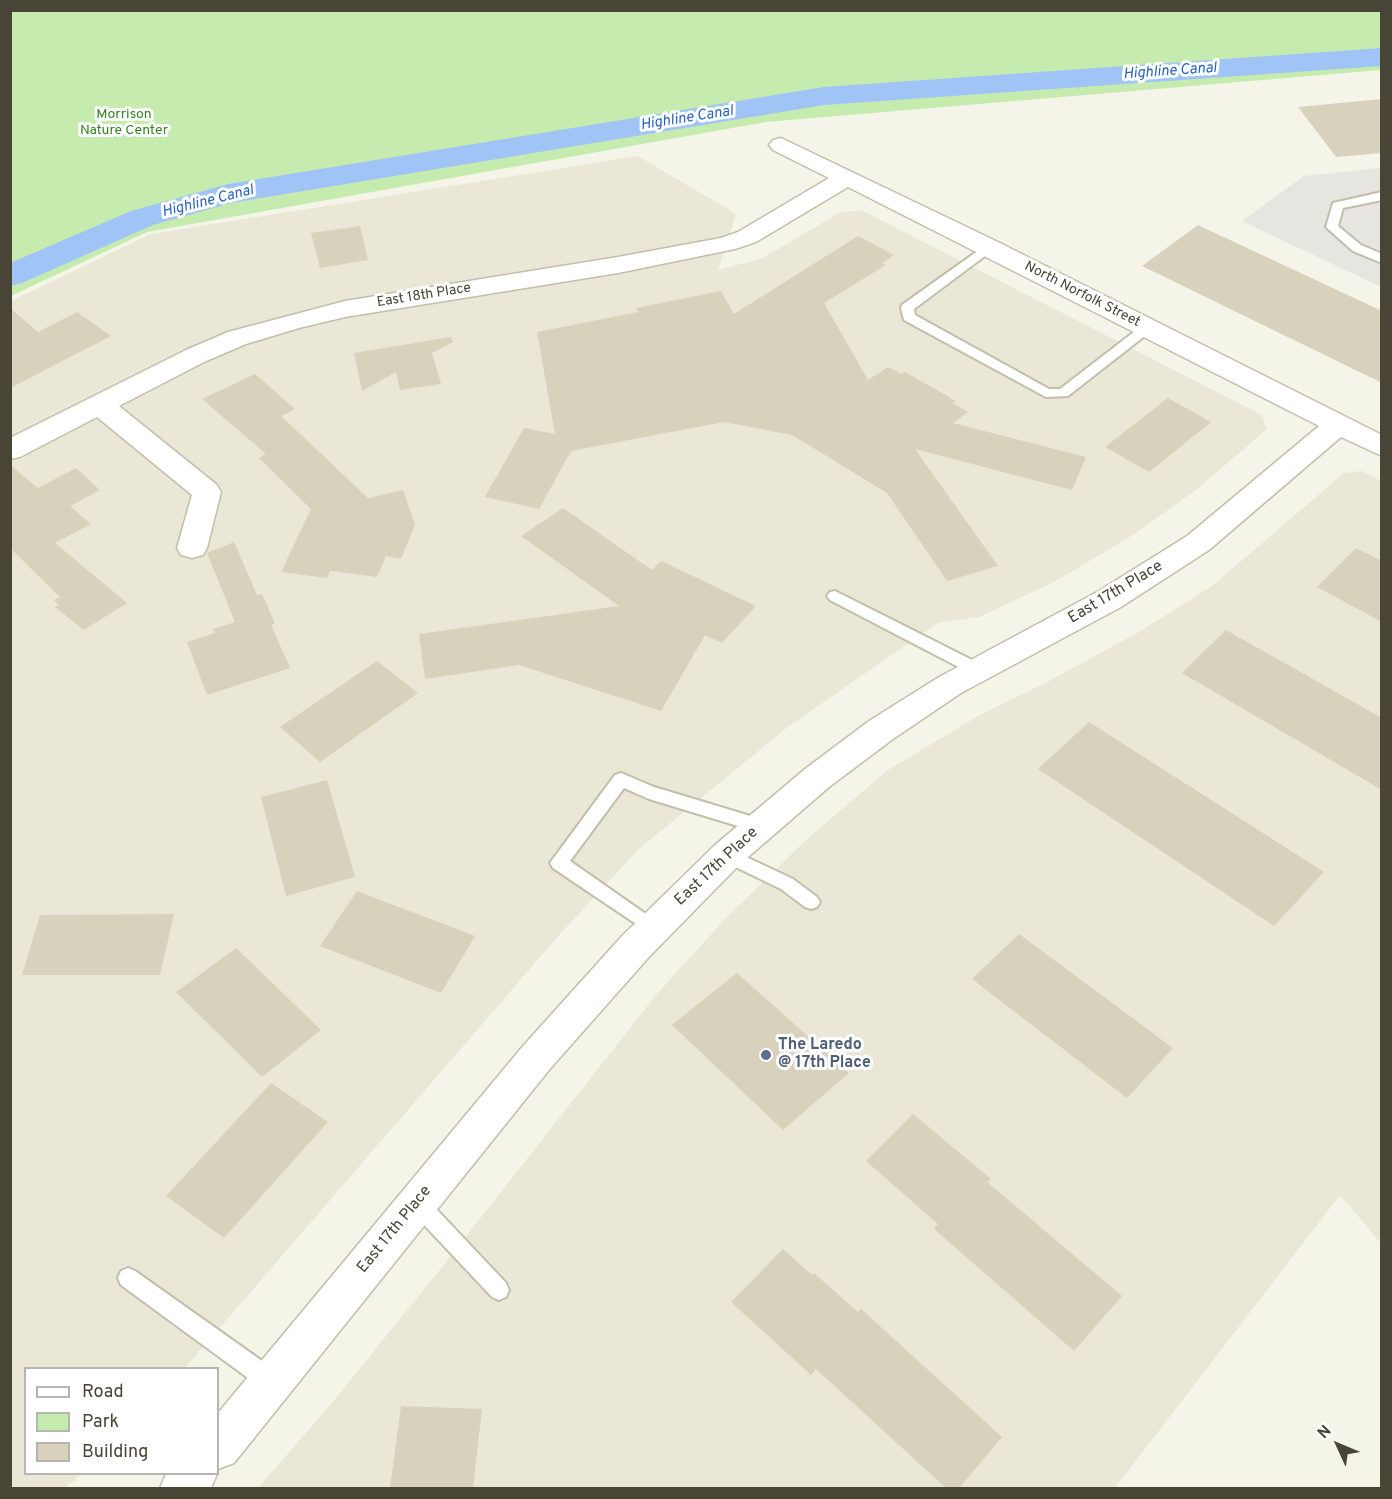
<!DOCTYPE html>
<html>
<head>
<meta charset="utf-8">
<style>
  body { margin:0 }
  #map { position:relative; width:1392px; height:1499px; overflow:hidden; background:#f5f4e8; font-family:Overpass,sans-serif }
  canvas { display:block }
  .frame { position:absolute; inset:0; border:12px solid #494536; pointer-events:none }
  .legend { position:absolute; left:24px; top:1367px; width:195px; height:108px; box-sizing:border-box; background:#fff; border:2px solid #b6b5af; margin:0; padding:8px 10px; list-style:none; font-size:18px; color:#494536 }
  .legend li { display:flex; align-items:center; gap:12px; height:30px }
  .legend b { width:30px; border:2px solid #b6b5af }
  .north { position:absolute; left:1308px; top:1415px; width:60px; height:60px; -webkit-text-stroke:4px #fff; paint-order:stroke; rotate:314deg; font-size:16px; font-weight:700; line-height:24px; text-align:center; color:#494536 }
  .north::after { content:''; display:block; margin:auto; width:21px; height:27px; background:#494536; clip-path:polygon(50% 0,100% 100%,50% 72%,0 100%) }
</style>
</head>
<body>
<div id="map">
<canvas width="1392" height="1499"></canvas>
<div class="frame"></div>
<ul class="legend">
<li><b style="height:8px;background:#fff"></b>Road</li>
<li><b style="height:16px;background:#c5ecae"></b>Park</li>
<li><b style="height:16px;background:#d8d2bd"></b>Building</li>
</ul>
<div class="north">N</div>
</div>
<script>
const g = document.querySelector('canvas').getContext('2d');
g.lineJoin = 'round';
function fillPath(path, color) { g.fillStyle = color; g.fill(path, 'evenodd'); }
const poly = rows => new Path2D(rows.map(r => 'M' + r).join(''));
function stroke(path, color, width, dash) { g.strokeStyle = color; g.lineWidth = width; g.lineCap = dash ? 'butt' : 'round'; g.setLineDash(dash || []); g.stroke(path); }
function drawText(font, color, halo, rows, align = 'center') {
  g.font = font + ' Overpass,sans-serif'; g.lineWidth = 6; g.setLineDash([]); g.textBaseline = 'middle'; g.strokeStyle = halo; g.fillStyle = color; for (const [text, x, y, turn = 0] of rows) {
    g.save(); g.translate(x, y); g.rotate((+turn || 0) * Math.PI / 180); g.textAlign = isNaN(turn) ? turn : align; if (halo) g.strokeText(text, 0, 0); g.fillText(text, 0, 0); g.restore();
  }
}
fillPath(poly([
  [638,156,736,214,718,270,763,258,839,213,861,210,1262,415,1267,429,1196,490,1133,535,1054,582,979,617,938,623,789,726,640,848,560,934,185,1368,26,1368,26,1474,81,1474,66,1488,11,1488,11,301,151,234],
  [1362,471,1381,481,1381,1243,1340,1195,1115,1488,258,1488,331,1404,438,1272,656,995,724,920,807,839,888,770,978,716,1049,681,1139,632,1212,586,1344,473]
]), '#eae7d6');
fillPath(poly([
  [1381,10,1381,70,766,122,147,232,11,296,11,11]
]), '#c5ecae');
fillPath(poly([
  [1381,168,1381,287,1242,221,1304,176]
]), '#e6e5e0');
fillPath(poly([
  [1382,48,1382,66,824,105,231,203,153,225,22,283,10,286,10,263,131,211,228,184,824,87,1382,48]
]), '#a1c4f6');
fillPath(poly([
  [1382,99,1382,153,1336,157,1298,107],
  [1198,225,1382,311,1382,383,1142,266],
  [360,226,368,260,320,268,311,233],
  [858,236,894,255,882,263,886,265,824,303,868,380,888,367,901,374,905,372,956,401,952,403,968,412,953,423,1086,457,1072,490,915,449,998,566,947,581,887,493,792,435,724,422,571,451,539,509,485,497,524,428,555,434,537,332,638,312,636,308,721,291,734,314],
  [10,308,38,332,77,312,111,336,10,388],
  [451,337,453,342,432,353,441,384,400,390,396,372,362,391,354,353],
  [255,374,295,409,281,416,368,498,403,490,415,525,401,559,386,556,377,577,330,571,327,578,281,572,311,509,259,458,266,454,202,399],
  [1168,398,1211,422,1149,472,1105,447],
  [10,465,38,488,76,468,100,490,70,506,91,524,55,543,127,603,84,630,55,607,59,605,54,600,60,597,10,548],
  [563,508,652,570,661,561,756,606,722,643,705,635,661,711,519,665,425,679,419,634,619,606,521,536],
  [234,542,257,595,262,594,275,623,271,625,290,668,207,695,187,642,215,633,213,629,235,622,207,553],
  [1356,548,1382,561,1382,622,1317,587],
  [1226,630,1382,718,1382,790,1182,673],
  [377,661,418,693,320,762,280,727],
  [1089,722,1324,872,1274,926,1038,769],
  [327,780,355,877,286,896,261,797],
  [357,891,475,936,441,993,320,946],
  [174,914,160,975,22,975,40,915],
  [1019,934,1173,1048,1127,1098,972,979],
  [236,948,321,1030,262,1077,176,992],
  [737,973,849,1073,783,1130,672,1025],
  [271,1083,328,1122,224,1238,166,1196],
  [913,1114,991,1179,987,1182,1122,1296,1074,1351,934,1229,938,1224,866,1161],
  [783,1249,812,1275,814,1273,858,1312,861,1309,1002,1437,959,1488,946,1488,816,1369,811,1375,731,1302],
  [401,1406,482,1409,473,1488,390,1488]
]), '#d8d2bd');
const service = poly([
  [1382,192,1382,200,1343,208,1338,226,1361,245,1382,254,1382,263,1353,251,1326,227,1333,203,1382,192],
  [989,243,995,247,993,250,914,309,915,315,1049,389,1060,389,1143,325,1153,325,1155,328,1068,396,1046,397,904,320,901,308,902,305,989,243],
  [835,591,984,666,986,670,984,674,978,676,972,674,830,600,827,596,830,592,835,591],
  [621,773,654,787,767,821,770,826,767,831,761,833,649,799,624,788,570,861,660,924,663,929,660,934,654,936,553,868,550,863,615,775,621,773],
  [727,848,793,879,817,897,820,902,817,907,811,909,805,907,781,889,721,860,718,855,721,850,727,848],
  [417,1194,424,1196,506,1283,509,1290,506,1297,499,1300,492,1297,410,1210,407,1203,410,1196,417,1194],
  [128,1268,135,1271,279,1373,282,1381,279,1389,271,1392,263,1389,121,1285,118,1278,121,1271,128,1268]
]);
const minor = poly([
  [781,138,998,242,1382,435,1382,456,1341,437,1209,550,1121,607,961,693,893,739,829,787,739,865,648,958,549,1070,234,1463,218,1469,218,1413,523,1046,622,936,715,845,805,769,869,721,939,677,1099,591,1187,536,1319,426,848,187,756,242,735,249,618,273,345,317,299,328,246,344,204,362,119,406,217,485,221,492,207,548,203,555,192,558,181,555,177,548,192,495,97,417,20,457,10,459,10,438,186,350,228,332,345,301,618,257,721,238,738,232,829,178,773,150,769,145,773,140,781,138],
  [166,1474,217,1474,211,1488,160,1488,166,1474]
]);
stroke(service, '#c2beaa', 4);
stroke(minor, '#c2beaa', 3);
fillPath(service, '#fff');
fillPath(minor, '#fff');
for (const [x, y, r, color] of [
  [766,1055,6,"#5c6f8a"]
]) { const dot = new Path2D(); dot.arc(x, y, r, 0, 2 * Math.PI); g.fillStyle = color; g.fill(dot); stroke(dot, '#fff', 2); }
drawText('14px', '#378124', '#fff', [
  ["Morrison",124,115],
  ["Nature Center",124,131]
]);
drawText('14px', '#494536', '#fff', [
  ["North Norfolk Street",1082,295,27],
  ["East 18th Place",424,296,-9]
]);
drawText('italic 15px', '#2663be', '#fff', [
  ["Highline Canal",1170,72,-4],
  ["Highline Canal",687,119,-9],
  ["Highline Canal",208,202,-14]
]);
drawText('16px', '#494536', '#fff', [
  ["East 17th Place",1116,593,-31],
  ["East 17th Place",717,867,-43],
  ["East 17th Place",395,1230,-51]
]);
drawText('bold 16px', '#4e5e75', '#fff', [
  ["The Laredo",778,1046],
  ["@ 17th Place",778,1064]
], 'left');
</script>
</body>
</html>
